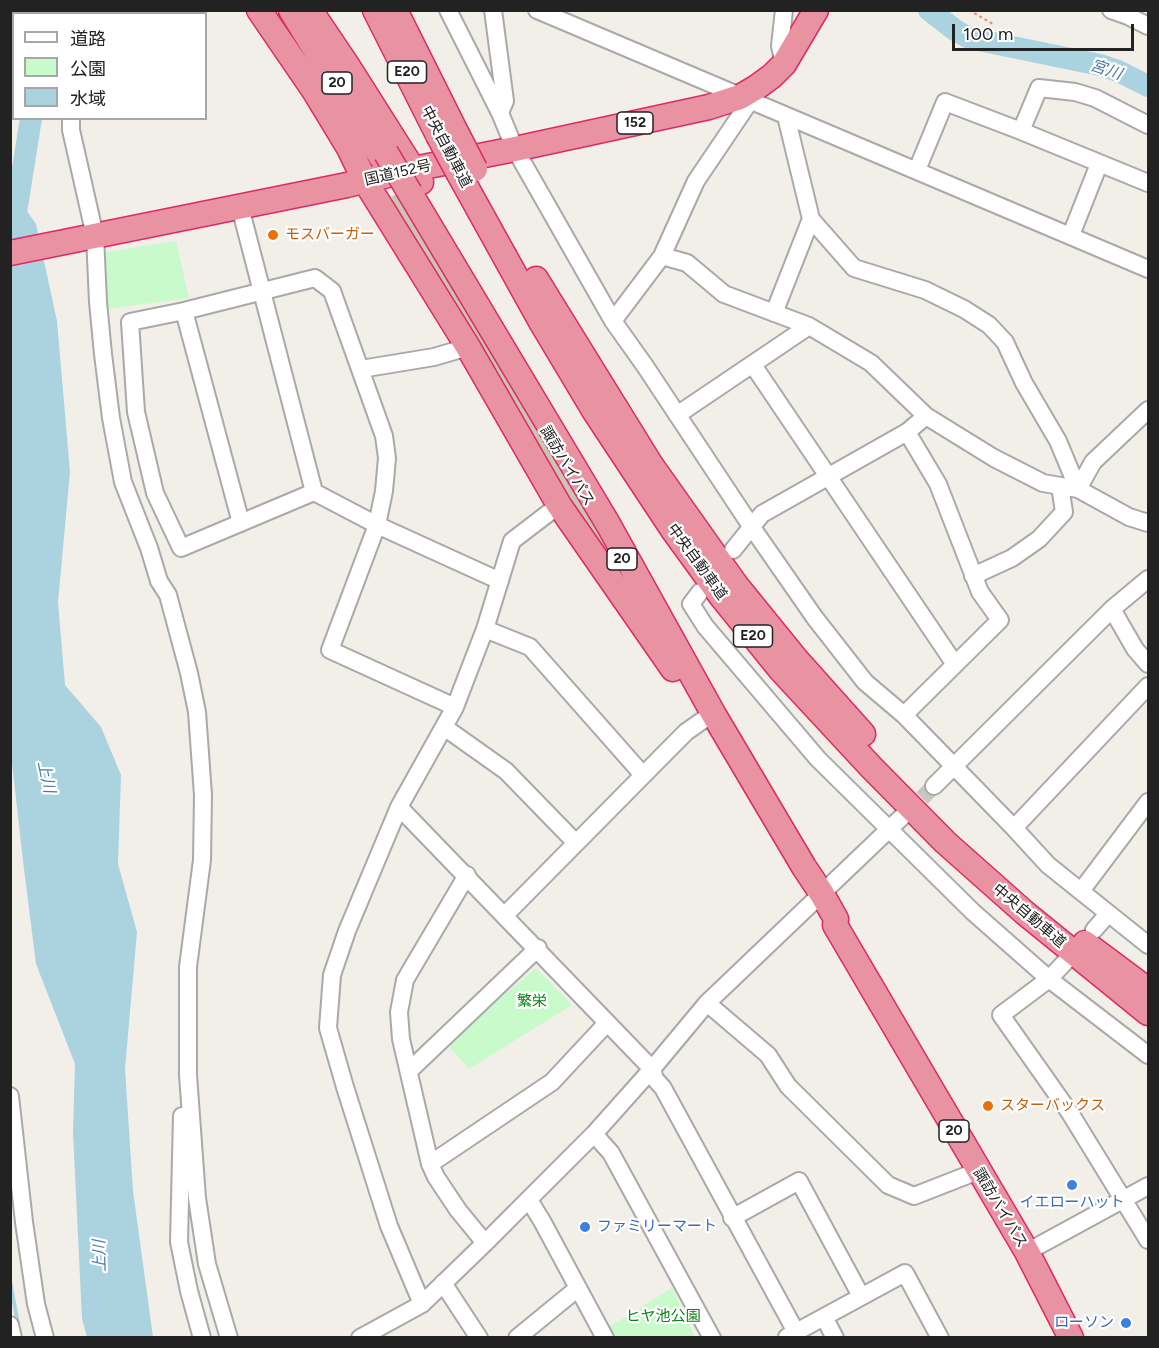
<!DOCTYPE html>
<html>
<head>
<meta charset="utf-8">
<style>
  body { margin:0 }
  #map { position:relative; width:1159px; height:1348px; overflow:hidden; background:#f2efe9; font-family:Figtree,"Noto Sans JP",sans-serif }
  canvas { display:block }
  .frame { position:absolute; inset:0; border:12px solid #222; pointer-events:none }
  .legend { position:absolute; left:12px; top:12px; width:195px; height:108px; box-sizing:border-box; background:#fff; border:2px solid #a7a7a7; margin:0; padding:8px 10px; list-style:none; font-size:18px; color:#222 }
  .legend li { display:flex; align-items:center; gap:12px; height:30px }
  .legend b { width:30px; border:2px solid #a7a7a7 }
  .scale { position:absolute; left:952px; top:24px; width:182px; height:27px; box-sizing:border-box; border:3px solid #222; border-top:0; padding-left:8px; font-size:18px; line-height:21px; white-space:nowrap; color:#222; -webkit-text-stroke:4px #fff; paint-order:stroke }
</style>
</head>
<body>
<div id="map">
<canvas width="1159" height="1348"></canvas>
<div class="frame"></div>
<ul class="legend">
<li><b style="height:8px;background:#fff"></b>道路</li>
<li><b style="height:16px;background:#c8facc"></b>公園</li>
<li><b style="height:16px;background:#aad3df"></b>水域</li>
</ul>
<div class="scale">100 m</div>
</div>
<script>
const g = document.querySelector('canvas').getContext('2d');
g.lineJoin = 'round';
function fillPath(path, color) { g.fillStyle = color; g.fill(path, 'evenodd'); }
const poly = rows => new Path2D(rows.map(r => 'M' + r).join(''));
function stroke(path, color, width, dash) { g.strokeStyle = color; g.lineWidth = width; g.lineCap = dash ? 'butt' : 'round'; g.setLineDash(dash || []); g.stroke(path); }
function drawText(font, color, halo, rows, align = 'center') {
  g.font = font + ' Figtree,"Noto Sans JP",sans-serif'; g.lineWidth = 4.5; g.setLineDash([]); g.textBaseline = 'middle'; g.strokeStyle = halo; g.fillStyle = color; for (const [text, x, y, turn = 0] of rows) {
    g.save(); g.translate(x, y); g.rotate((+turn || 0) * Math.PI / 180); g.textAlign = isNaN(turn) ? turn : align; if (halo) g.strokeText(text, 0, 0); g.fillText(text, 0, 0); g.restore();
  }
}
fillPath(poly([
  [400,194,663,638,590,539,393,205,392,196]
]), '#c7c7b4');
fillPath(poly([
  [176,241,189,298,107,309,106,252],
  [536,968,572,1005,469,1069,446,1043],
  [672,1288,695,1337,610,1337,606,1329]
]), '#c8facc');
fillPath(poly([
  [10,187,36,224,57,321,70,472,58,602,65,685,101,727,121,775,118,864,137,932,125,1069,133,1191,153,1337,87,1337,82,1319,73,1132,75,1064,36,964,23,861,10,745]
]), '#aad3df');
stroke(poly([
  [10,1281,18,1324]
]), '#aad3df', 4);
stroke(poly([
  [37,10,38,14],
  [929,10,955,30,969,38,1100,65,1118,71,1148,86],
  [15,219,31,118]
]), '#aad3df', 22);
stroke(poly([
  [905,815,934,786]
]), '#c8c6c1', 16, [16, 8]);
const minor = poly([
  [64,10,64,14],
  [448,10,500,113,515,149,613,321,645,366,751,526,815,618,865,682,904,715,1014,828,1048,865,1148,945],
  [493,10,505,101,500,113],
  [537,10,1148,269],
  [784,10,780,46,784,64],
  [1111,10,1128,16,1148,26],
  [786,116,811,219,854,268,925,290,964,309,989,325,1005,342,1024,383,1058,441,1078,489],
  [71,118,71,130,95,236,98,302,103,354,111,418,123,482,149,548,159,581,168,595,189,673,197,712,203,795,202,860,188,967,188,1075,197,1198,207,1264,229,1338],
  [1021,131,1148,183],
  [917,170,945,102,1021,131,1039,88,1075,92,1095,98,1148,125],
  [240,207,314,492,377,525,500,581],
  [1071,235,1099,164],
  [662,256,687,263,724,294,809,326,871,363,926,416,994,458,1043,483,1078,489,1129,517,1148,523],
  [184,311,241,523],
  [774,313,811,219],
  [613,321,662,256,696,181,750,101],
  [753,365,954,663],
  [361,369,434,357,468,347],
  [677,415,809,326],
  [1078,489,1093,462,1148,410],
  [314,492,181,548,155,493,136,412,130,322,184,311,315,278,332,291,384,436,387,458,384,491,377,525,330,650,455,707],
  [733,550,762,514,907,432,926,416],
  [973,576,1012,558,1039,539,1064,512,1060,486],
  [700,592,691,604,705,626,818,759,973,912,1049,979,1148,1055],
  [1112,609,1135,649,1148,664],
  [485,629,530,647,643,775],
  [904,715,1000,620,980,592,938,484,907,432],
  [444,727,506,771,576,843],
  [934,786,1112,609,1148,579],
  [399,807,652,1069,655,1079,663,1088,796,1332],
  [1014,828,1148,686],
  [467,875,405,980,399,1012,401,1039,430,1164,436,1177,458,1210,485,1243],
  [1081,891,1148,802],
  [505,915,686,732,706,718],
  [1094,930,1108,914],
  [1066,961,1049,979,1001,1015,1070,1113,1148,1240],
  [707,1003,768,1055,788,1086,888,1185,914,1196,978,1171],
  [409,1071,538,948],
  [10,1096,24,1222,36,1304,45,1338],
  [182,1116,179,1242,189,1291,202,1338],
  [594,1134,611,1153,712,1338],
  [430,1164,552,1082,607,1023],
  [529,1200,542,1221,605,1338],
  [732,1218,799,1181,861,1296],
  [1027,1252,1148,1186],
  [443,1283,479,1338],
  [422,1304,389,1226,345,1087,328,1028,332,975,347,931,399,807,455,707,485,629,512,541,559,505],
  [824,1317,835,1338],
  [10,1325,13,1338],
  [787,1337,905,1273,940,1338],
  [360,1338,422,1304,485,1243,594,1134,652,1069,707,1003,904,815],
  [517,1338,578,1288]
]);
const highway = poly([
  [259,10,315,92,349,148,365,181,468,347,559,505,673,669],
  [291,10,381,157],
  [310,10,347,65,421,182],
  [375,10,438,135],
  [395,10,457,134],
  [459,174,540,320,595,412,673,530,721,596,780,669,871,767,945,842,1025,913,1148,1013],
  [410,193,608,524,714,715,804,867,822,894,836,919,835,925,1027,1252,1071,1338],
  [10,253,347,185,413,169,515,149,709,107,740,97,757,87,772,76,784,64,816,10],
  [536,279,651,465,736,585,796,659,863,734],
  [1085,943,1148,990]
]);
stroke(minor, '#a9a9a9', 20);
stroke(highway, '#dc2a67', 27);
stroke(poly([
  [969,10,993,24]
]), '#fa8072', 2, [3, 3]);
stroke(minor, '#fff', 16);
stroke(highway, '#e892a2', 24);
const highwayBridge = poly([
  [457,134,475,169],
  [438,135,459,174],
  [386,153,410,193]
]);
stroke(highwayBridge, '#dc2a67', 27, []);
stroke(highwayBridge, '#e892a2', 24);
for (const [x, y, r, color] of [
  [273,235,6,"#e8710a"],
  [988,1106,6,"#e8710a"],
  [1072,1185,6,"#3f7fe0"],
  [585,1227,6,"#3f7fe0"],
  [1126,1323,6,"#3f7fe0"]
]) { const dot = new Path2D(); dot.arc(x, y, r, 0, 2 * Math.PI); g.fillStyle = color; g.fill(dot); stroke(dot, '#fff', 2); }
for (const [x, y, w] of [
  [407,72,39],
  [337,83,30],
  [635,123,36],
  [622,559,30],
  [753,636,39],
  [954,1131,30]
]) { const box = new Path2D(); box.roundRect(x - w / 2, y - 11, w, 22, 4.5); g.fillStyle = '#fff'; g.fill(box); stroke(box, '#222', 1.5); }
drawText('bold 14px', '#222', null, [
  ["E20",407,72],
  ["20",337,83],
  ["152",635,123],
  ["20",622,559],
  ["E20",753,636],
  ["20",954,1131]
]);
drawText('15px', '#222', '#fff', [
  ["中央自動車道",446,147,62],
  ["国道152号",398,173,-13],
  ["諏訪バイパス",567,466,59],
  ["中央自動車道",697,562,54],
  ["中央自動車道",1029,916,40],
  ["諏訪バイパス",1000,1208,59]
]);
drawText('15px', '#c56008', '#fff', [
  ["モスバーガー",285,235],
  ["スターバックス",1000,1106]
], 'left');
drawText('15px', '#0c8416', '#fff', [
  ["繁栄",532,1002],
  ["ヒヤ池公園",663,1317]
]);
drawText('15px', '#366cbe', '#fff', [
  ["イエローハット",1072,1203],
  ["ファミリーマート",597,1227,"left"],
  ["ローソン",1114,1323,"right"]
]);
drawText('italic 16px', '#4a7aab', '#fff', [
  ["宮川",1106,70,19],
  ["上川",46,777,78],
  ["上川",100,1256,-92]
]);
</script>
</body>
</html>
